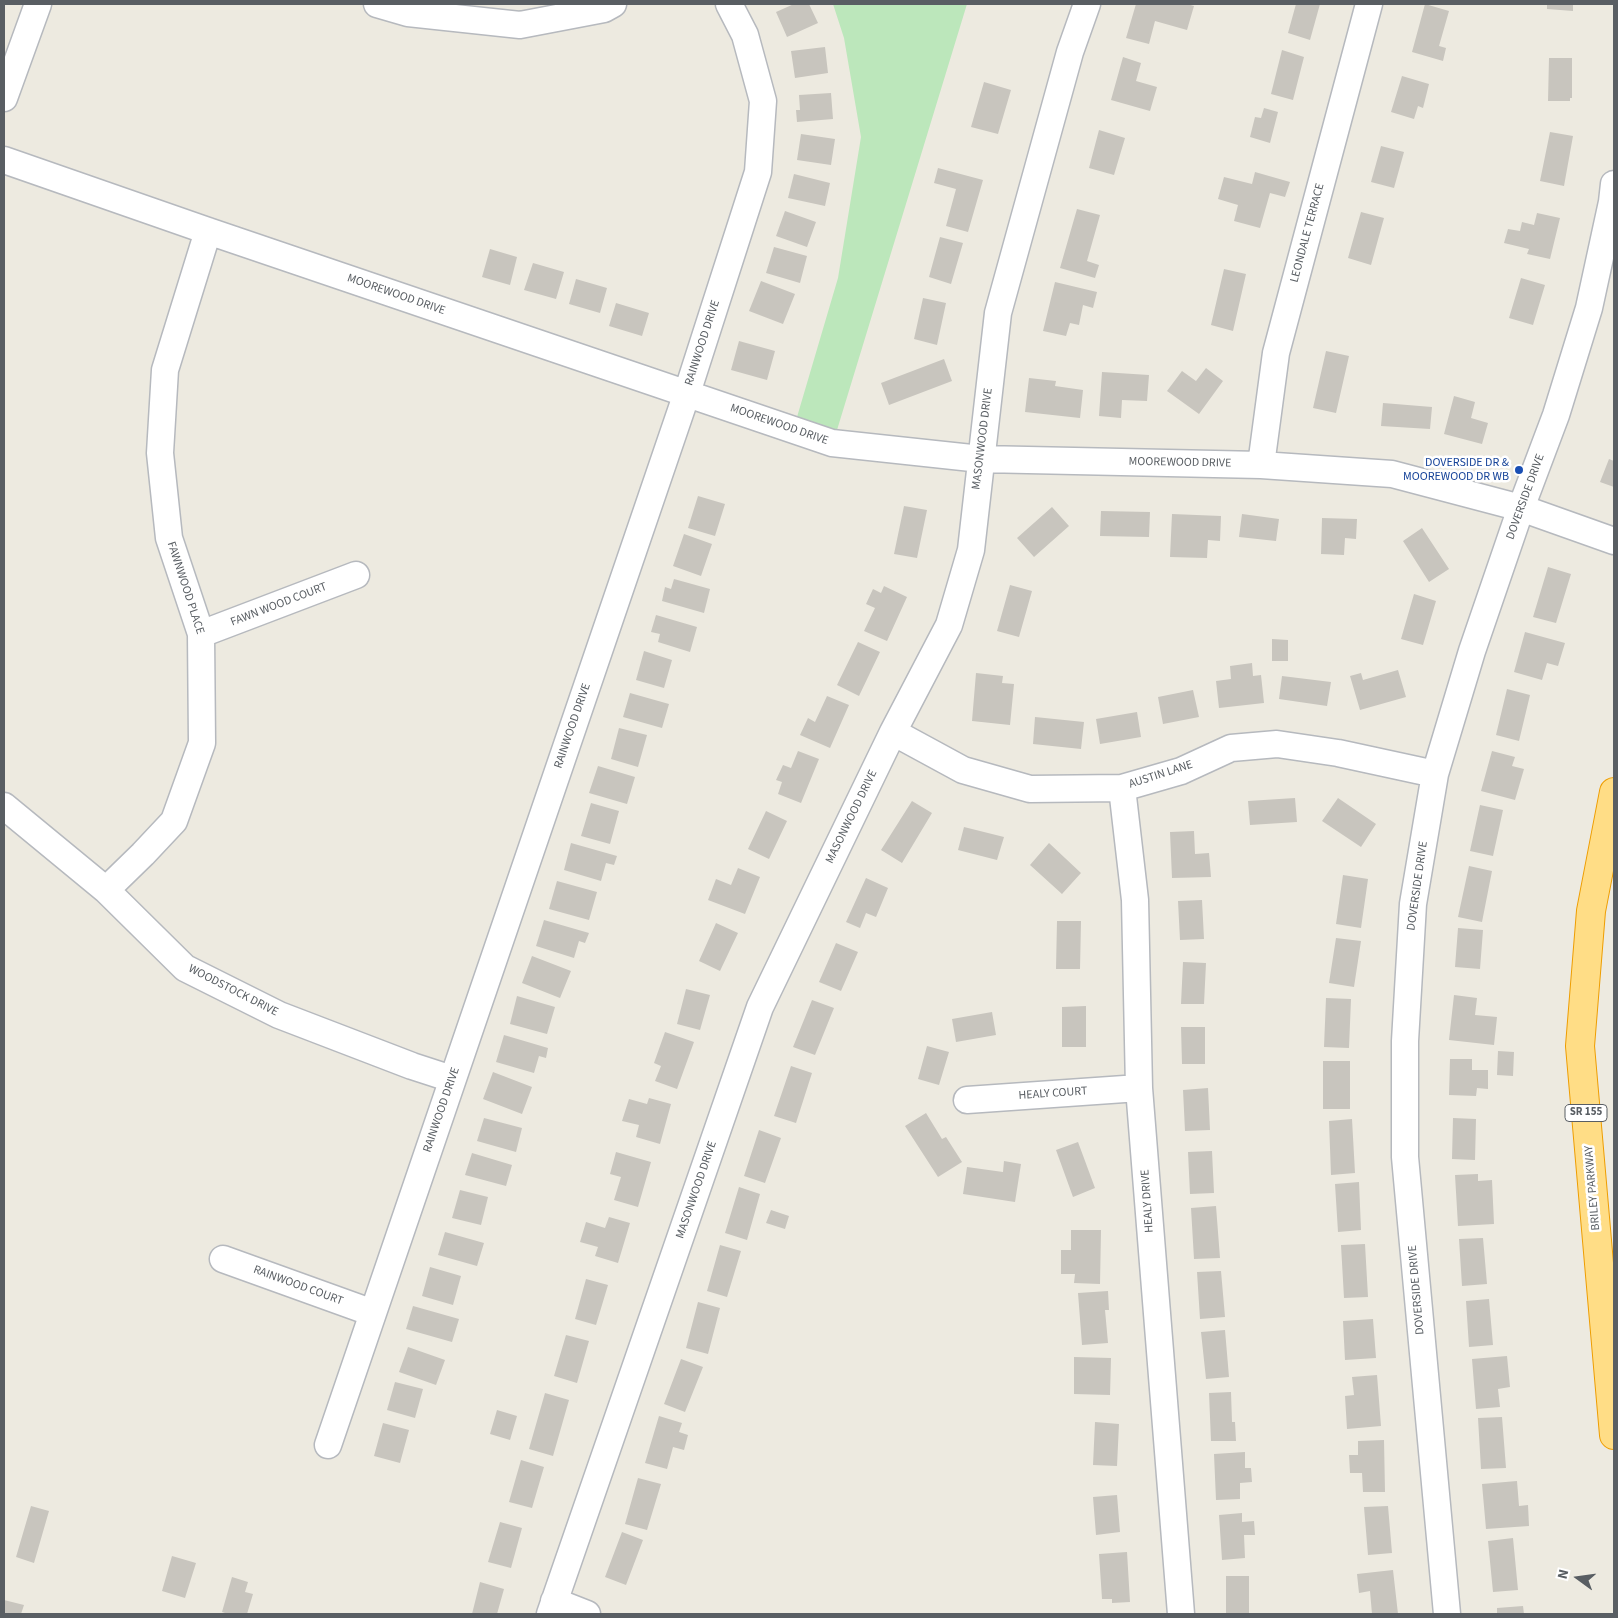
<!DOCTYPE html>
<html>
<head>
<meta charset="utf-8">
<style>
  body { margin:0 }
  #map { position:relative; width:1618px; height:1618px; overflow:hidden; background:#edeae0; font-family:"Source Sans 3",sans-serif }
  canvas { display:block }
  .frame { position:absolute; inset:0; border:5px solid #595e63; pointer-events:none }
  .north { position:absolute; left:1553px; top:1553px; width:50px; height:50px; -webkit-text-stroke:4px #fff; paint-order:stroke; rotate:284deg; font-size:14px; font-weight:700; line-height:20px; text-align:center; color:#595e63 }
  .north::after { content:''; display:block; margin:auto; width:18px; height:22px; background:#595e63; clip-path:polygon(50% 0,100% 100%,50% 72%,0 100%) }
</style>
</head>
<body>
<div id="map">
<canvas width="1618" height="1618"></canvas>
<div class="frame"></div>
<div class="north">N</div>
</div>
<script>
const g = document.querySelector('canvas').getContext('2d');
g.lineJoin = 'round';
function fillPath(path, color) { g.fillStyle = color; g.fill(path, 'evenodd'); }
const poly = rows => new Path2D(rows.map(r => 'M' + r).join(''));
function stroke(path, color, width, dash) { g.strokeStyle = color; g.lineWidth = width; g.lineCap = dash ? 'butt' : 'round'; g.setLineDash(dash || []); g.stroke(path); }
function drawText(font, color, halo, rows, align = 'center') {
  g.font = font + ' "Source Sans 3",sans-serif'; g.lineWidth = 5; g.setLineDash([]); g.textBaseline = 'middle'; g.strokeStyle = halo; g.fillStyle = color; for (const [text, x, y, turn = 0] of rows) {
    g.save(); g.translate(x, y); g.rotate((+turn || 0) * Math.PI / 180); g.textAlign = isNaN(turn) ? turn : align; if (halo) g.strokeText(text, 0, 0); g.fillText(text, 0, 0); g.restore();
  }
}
fillPath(poly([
  [833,4,967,4,837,430,797,417,838,278,861,137,844,38]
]), '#bce7bb');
fillPath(poly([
  [794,4,809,4,818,23,787,37,776,12],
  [1136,4,1187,4,1194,6,1187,30,1155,21,1149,44,1126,38],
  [1296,4,1320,4,1310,40,1288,33],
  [1425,4,1449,11,1439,46,1446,48,1443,61,1412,52],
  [1547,4,1573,4,1573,11,1547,9],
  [825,47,828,73,795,78,791,51],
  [1282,50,1304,57,1293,100,1271,94],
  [1123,57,1141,63,1136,81,1157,87,1150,111,1111,100],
  [1549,58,1572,58,1572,98,1570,98,1570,101,1548,101],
  [1402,76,1429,84,1423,108,1418,106,1414,119,1391,112],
  [984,82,1011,90,998,134,971,127],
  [831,93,833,119,797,122,796,110,800,110,799,95],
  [1264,108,1278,112,1270,143,1250,137,1255,117,1261,118],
  [1099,130,1125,138,1114,175,1089,168],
  [1550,132,1573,136,1564,186,1540,181],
  [801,134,835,139,831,165,797,160],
  [1381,146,1404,152,1394,188,1371,182],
  [938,168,983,180,968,232,946,226,956,189,934,183],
  [1255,172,1290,182,1285,197,1270,193,1260,228,1234,221,1238,205,1218,199,1224,177,1252,184],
  [794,174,830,183,825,206,788,198],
  [1077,209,1100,215,1087,261,1099,265,1095,278,1060,268],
  [785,211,816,222,807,247,776,236],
  [1361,212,1384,218,1371,265,1348,258],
  [1537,213,1560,218,1550,259,1527,254,1529,249,1504,243,1508,229,1520,231,1522,222,1534,225],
  [940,237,963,243,951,284,929,277],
  [774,247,807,256,800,283,766,273],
  [490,249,517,257,510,285,482,277],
  [533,263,564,272,556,299,524,290],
  [1224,269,1246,274,1233,331,1211,325],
  [1521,278,1545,285,1533,325,1509,318],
  [576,279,607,288,600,313,569,304],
  [761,281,795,294,783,324,749,311],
  [1055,282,1097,292,1093,308,1083,305,1079,325,1070,323,1066,336,1043,331],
  [923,298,946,303,937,345,914,339],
  [616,303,649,313,642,336,609,326],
  [739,341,775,351,767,380,731,370],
  [1326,351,1349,356,1336,413,1313,408],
  [944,359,952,381,889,405,881,383],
  [1206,368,1223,381,1199,414,1167,391,1182,371,1196,381],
  [1102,372,1149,375,1147,401,1122,400,1121,418,1099,416],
  [1029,378,1056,381,1055,386,1083,390,1080,418,1025,412],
  [1454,396,1475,402,1471,418,1488,423,1482,444,1444,434],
  [1383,403,1432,407,1430,429,1381,426],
  [1609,459,1614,461,1614,487,1600,482],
  [698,496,725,504,715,536,688,528],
  [904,506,927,510,917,558,894,554],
  [1052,507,1069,526,1034,557,1017,538],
  [1101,511,1150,512,1149,537,1100,536],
  [1172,514,1221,516,1220,541,1208,540,1207,558,1170,557],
  [1242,514,1279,519,1276,541,1239,537],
  [1322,518,1357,519,1356,539,1345,538,1344,555,1321,554],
  [1422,528,1449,569,1429,582,1403,541],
  [684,534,712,544,701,576,673,566],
  [1548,567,1571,574,1556,623,1533,617],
  [674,579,710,589,704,613,662,601,665,587,671,589],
  [1010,585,1032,591,1019,637,997,631],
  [884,586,907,597,887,641,864,631,875,608,866,604,873,589,881,593],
  [1414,594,1436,601,1423,645,1401,639],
  [656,615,697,627,690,652,658,642,660,634,651,632],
  [1525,632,1565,643,1558,666,1547,663,1542,680,1514,672],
  [1272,639,1288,640,1288,661,1272,661],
  [858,642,880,652,859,696,837,685],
  [644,651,672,660,664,688,636,680],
  [1252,663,1253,676,1261,675,1264,703,1219,708,1216,681,1231,679,1230,666],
  [1398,670,1406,697,1360,710,1350,676,1361,673,1363,680],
  [976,673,1003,676,1002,683,1014,684,1010,725,972,721],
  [1282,676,1331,682,1327,706,1279,699],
  [1507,689,1530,695,1519,741,1496,735],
  [1193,690,1199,717,1163,724,1158,697],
  [630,693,669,704,662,728,623,717],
  [827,696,849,705,830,748,800,735,808,718,815,722],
  [1137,712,1141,737,1100,744,1096,719],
  [1035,717,1084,722,1081,749,1033,744],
  [619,728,647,735,638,767,611,759],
  [798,751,819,759,801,803,778,794,782,782,776,780,783,765,791,768],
  [1492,751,1515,757,1512,766,1524,769,1515,800,1481,791],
  [598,766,635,777,627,804,589,793],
  [1295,798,1297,822,1250,825,1248,801],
  [1338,798,1376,824,1361,847,1322,821],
  [912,801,932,813,902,863,881,850],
  [591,803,619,811,610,844,581,836],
  [1480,805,1503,810,1493,856,1470,851],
  [766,811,787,821,769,859,748,849],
  [964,827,1004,837,997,860,958,850],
  [1194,831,1195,854,1209,853,1211,877,1172,878,1170,832],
  [571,843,617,856,614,865,606,863,601,881,564,870],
  [1049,843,1081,873,1062,894,1030,865],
  [1469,866,1492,871,1482,922,1458,917],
  [738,868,760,877,745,914,708,900,716,879,731,885],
  [1343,875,1368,879,1361,928,1336,924],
  [866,878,888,888,876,917,866,913,860,928,846,922],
  [557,881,597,892,589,920,549,909],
  [1202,900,1204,939,1180,940,1178,901],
  [544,920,589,933,585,943,579,941,574,958,536,946],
  [1057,921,1081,921,1080,969,1056,969],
  [716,923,738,933,720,971,699,961],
  [1458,928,1483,930,1480,969,1455,967],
  [1336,938,1361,941,1354,987,1329,983],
  [836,943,858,952,841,991,819,982],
  [532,956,571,971,560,998,522,983],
  [1183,962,1206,963,1204,1004,1181,1004],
  [686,989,710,995,700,1030,677,1024],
  [1454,995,1477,998,1475,1015,1497,1017,1494,1045,1449,1040],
  [517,996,555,1007,547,1034,510,1024],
  [1326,998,1351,999,1349,1048,1324,1047],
  [812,1000,834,1008,815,1055,793,1047],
  [1086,1006,1086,1047,1062,1047,1062,1007],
  [992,1012,996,1035,956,1042,952,1019],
  [1181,1027,1205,1027,1205,1064,1182,1064],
  [665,1032,694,1042,677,1089,655,1081,661,1066,654,1063],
  [504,1035,548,1048,546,1058,539,1056,534,1073,496,1062],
  [927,1046,949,1052,939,1085,918,1079],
  [1498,1051,1514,1052,1513,1076,1497,1075],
  [1450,1059,1472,1059,1472,1070,1488,1070,1488,1089,1477,1088,1476,1096,1449,1095],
  [1323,1061,1350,1061,1350,1109,1323,1109],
  [791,1066,812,1073,796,1123,774,1116],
  [493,1072,532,1087,522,1114,483,1099],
  [1208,1088,1210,1130,1185,1131,1183,1090],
  [649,1098,671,1104,660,1144,636,1137,639,1125,622,1121,629,1099,647,1104],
  [926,1113,942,1139,946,1137,962,1162,938,1177,905,1126],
  [484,1118,522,1128,516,1152,477,1141],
  [1453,1118,1476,1119,1475,1160,1452,1159],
  [1352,1119,1355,1173,1331,1175,1329,1121],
  [759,1130,781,1138,765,1183,744,1176],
  [1078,1142,1095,1188,1073,1197,1056,1150],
  [1212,1151,1214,1193,1190,1194,1188,1152],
  [616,1152,651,1162,638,1207,614,1200,621,1177,610,1174],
  [472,1153,512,1165,506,1186,465,1175],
  [1004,1161,1021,1164,1015,1202,963,1194,967,1167,1003,1172],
  [1478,1174,1478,1181,1492,1180,1494,1224,1458,1226,1455,1175],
  [1359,1182,1361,1230,1338,1232,1335,1184],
  [739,1187,760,1194,747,1240,725,1233],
  [460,1190,488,1197,481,1225,452,1218],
  [1216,1206,1220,1258,1194,1259,1191,1208],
  [771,1210,789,1216,785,1229,766,1223],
  [609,1217,630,1223,618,1263,595,1256,598,1247,580,1242,586,1222,605,1228],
  [1071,1230,1101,1230,1100,1284,1074,1283,1075,1274,1061,1274,1061,1250,1071,1250],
  [445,1232,484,1243,477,1266,438,1255],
  [1483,1238,1487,1284,1462,1286,1459,1239],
  [1365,1244,1368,1297,1344,1298,1341,1245],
  [720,1245,741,1251,727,1297,707,1291],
  [430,1267,461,1276,453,1305,422,1296],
  [1221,1271,1225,1317,1200,1319,1197,1272],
  [586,1279,608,1285,596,1325,575,1319],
  [1108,1291,1109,1310,1105,1310,1108,1343,1082,1345,1078,1293],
  [1489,1299,1493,1345,1469,1347,1466,1301],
  [698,1302,720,1308,708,1354,686,1348],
  [413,1306,459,1319,452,1342,406,1329],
  [1373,1319,1376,1358,1345,1360,1343,1321],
  [1225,1330,1229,1377,1206,1379,1201,1332],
  [566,1335,589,1341,577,1383,554,1376],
  [408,1347,445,1360,436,1385,399,1372],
  [1507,1356,1510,1387,1498,1389,1500,1407,1476,1409,1472,1359],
  [1074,1357,1111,1358,1110,1395,1074,1394],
  [681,1359,703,1367,685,1412,664,1404],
  [1377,1375,1381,1426,1347,1429,1345,1396,1354,1395,1352,1377],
  [395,1382,423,1389,415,1418,387,1410],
  [1231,1392,1232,1422,1235,1422,1236,1441,1211,1441,1209,1393],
  [545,1393,569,1400,553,1456,529,1449],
  [497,1410,517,1416,510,1440,490,1434],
  [659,1416,682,1423,679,1432,688,1435,684,1450,673,1447,667,1469,645,1463],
  [1502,1417,1506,1468,1481,1469,1478,1418],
  [1095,1422,1119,1424,1117,1466,1093,1465],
  [383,1423,409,1430,400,1463,374,1456],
  [1384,1440,1385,1492,1363,1492,1362,1473,1350,1473,1349,1455,1358,1455,1358,1441],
  [1245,1452,1245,1468,1251,1468,1252,1482,1240,1483,1240,1499,1216,1500,1214,1454],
  [521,1460,544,1467,532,1508,509,1502],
  [638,1478,661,1484,647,1530,625,1524],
  [1517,1481,1519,1506,1528,1505,1529,1526,1486,1529,1482,1484],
  [1117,1495,1120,1532,1096,1535,1093,1497],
  [31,1506,49,1511,34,1563,16,1557],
  [1388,1506,1392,1553,1368,1555,1364,1507],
  [1242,1513,1242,1522,1254,1521,1255,1535,1244,1535,1245,1558,1222,1560,1219,1515],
  [500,1522,522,1528,511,1568,488,1562],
  [622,1532,643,1540,626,1585,605,1577],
  [1513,1538,1518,1590,1493,1592,1488,1541],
  [1127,1552,1130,1602,1112,1603,1112,1599,1102,1599,1099,1554],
  [172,1556,196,1563,185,1598,162,1591],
  [1393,1570,1398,1614,1372,1614,1370,1591,1359,1593,1357,1574],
  [1226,1576,1249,1576,1249,1614,1226,1614],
  [232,1577,248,1582,245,1592,253,1594,247,1614,228,1614,222,1612],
  [480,1582,504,1589,497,1614,472,1614],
  [4,1600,24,1605,21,1614,4,1614],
  [1523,1606,1524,1614,1497,1614,1497,1608]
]), '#c8c5be');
const minor = poly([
  [377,4,408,13,520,25,604,9,613,4],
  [4,98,38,4],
  [4,160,208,231,832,443,981,459,1261,465,1392,474,1521,508,1614,541],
  [1261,465,1276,353,1369,4],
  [201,634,356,575],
  [893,732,963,770,1030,789,1122,788,1181,771,1231,748,1277,744,1338,753,1435,774],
  [1122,788,1135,900,1139,1088,1181,1614],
  [4,806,106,890,185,968,279,1015,412,1066,452,1079],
  [106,890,143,854,174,821,202,743,201,634,169,538,160,453,165,370,208,231],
  [967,1100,1139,1088],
  [223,1259,373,1313],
  [328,1445,687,393,758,172,763,101,745,35,729,4],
  [554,1601,587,1614],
  [550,1614,760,1007,893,732,949,625,971,550,998,313,1070,52,1087,4],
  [1447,1614,1405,1157,1405,1041,1413,904,1435,774,1472,651,1521,508,1556,415,1589,308,1612,202,1614,184]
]);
const highway = poly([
  [1614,792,1591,911,1580,1046,1614,1435]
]);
stroke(minor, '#b6b9be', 29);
stroke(highway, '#ee9d00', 30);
stroke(minor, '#fff', 26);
stroke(highway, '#ffdd86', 28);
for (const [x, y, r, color] of [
  [1519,470,5,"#1a4fb4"]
]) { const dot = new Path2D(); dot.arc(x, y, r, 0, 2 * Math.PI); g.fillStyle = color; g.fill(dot); stroke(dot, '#fff', 2); }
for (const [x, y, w] of [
  [1586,1113,42]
]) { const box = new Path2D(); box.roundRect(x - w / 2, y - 8.5, w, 17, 4); g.fillStyle = '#fff'; g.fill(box); stroke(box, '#595e63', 1); }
drawText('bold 11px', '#595e63', null, [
  ["SR 155",1586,1113]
]);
drawText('12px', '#595e63', '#fff', [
  ["LEONDALE TERRACE",1308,233,-75],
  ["MOOREWOOD DRIVE",396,295,19],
  ["RAINWOOD DRIVE",703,343,-72],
  ["MOOREWOOD DRIVE",779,425,19],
  ["MASONWOOD DRIVE",983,439,-83],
  ["MOOREWOOD DRIVE",1180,463,1],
  ["DOVERSIDE DRIVE",1526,497,-70],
  ["FAWNWOOD PLACE",185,588,72],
  ["FAWN WOOD COURT",279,605,-21],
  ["RAINWOOD DRIVE",573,726,-71],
  ["AUSTIN LANE",1161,775,-18],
  ["MASONWOOD DRIVE",852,817,-64],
  ["DOVERSIDE DRIVE",1418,886,-82],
  ["WOODSTOCK DRIVE",233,991,27],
  ["HEALY COURT",1053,1094,-4],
  ["RAINWOOD DRIVE",442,1110,-71],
  ["BRILEY PARKWAY",1593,1188,-95],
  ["MASONWOOD DRIVE",697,1190,-71],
  ["HEALY DRIVE",1148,1201,-94],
  ["RAINWOOD COURT",298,1286,20],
  ["DOVERSIDE DRIVE",1417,1290,-95]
]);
drawText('12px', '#164399', '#fff', [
  ["DOVERSIDE DR &",1509,463],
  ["MOOREWOOD DR WB",1509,477]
], 'right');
</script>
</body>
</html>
